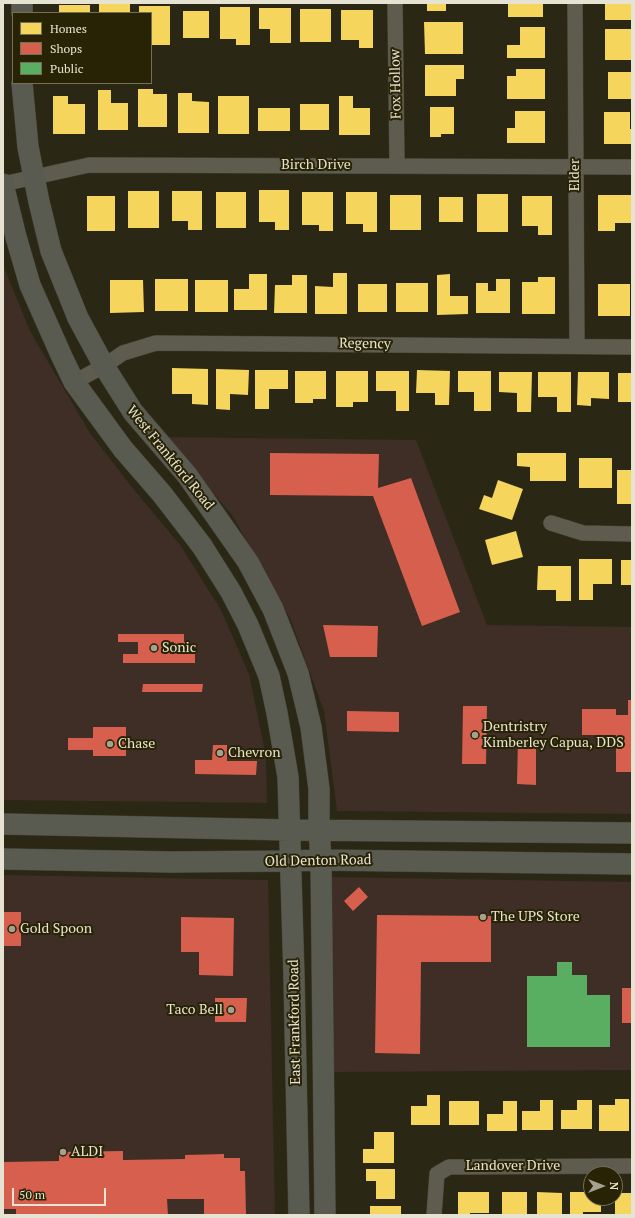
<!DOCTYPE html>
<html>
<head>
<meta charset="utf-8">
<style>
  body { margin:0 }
  #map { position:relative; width:635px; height:1218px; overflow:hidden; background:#2a2715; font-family:"PT Serif",serif }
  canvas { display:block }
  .frame { position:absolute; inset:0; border:4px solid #e6e3d2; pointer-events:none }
  .legend { position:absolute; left:12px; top:12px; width:140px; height:72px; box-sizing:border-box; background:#282304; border:1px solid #747056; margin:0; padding:5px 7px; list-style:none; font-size:12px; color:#e6e3d2 }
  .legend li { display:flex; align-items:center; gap:8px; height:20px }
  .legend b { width:20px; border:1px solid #747056 }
  .north { position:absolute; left:583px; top:1166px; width:40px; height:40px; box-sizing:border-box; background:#282304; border:1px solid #747056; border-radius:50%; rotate:90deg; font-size:11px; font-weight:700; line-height:16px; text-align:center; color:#e6e3d2 }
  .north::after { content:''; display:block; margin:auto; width:14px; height:18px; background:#a4a190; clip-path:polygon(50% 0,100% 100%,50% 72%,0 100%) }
  .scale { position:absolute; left:12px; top:1188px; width:94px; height:18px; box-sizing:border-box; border:2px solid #e6e3d2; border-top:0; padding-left:5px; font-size:12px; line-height:14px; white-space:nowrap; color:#e6e3d2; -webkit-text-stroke:3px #282304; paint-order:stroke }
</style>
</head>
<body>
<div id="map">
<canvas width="635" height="1218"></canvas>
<div class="frame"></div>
<ul class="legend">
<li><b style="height:11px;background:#f6d55c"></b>Homes</li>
<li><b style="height:11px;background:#d6604d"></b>Shops</li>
<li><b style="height:11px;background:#5aae61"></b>Public</li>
</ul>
<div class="north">N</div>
<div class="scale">50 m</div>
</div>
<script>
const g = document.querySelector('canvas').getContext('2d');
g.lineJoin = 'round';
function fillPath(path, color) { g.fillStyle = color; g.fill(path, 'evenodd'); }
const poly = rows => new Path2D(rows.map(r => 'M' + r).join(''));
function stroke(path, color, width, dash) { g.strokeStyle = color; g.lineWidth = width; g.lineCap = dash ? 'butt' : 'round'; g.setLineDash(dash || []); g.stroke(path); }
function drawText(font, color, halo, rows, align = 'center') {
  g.font = font + ' "PT Serif",serif'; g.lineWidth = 4; g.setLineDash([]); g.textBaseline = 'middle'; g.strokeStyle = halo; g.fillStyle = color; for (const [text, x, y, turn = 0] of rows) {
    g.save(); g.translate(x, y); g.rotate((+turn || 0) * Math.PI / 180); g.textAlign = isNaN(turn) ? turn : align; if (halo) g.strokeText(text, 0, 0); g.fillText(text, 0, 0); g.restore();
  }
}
fillPath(poly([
  [3,265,30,331,90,433,135,491,181,546,221,610,249,674,266,756,267,803,3,800],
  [164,437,416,440,487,625,632,627,632,814,337,811,324,711,290,618,232,515],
  [3,875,268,880,275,1215,3,1215],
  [332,877,632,882,632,1070,334,1072]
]), '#3e2e25');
fillPath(poly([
  [427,3,446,3,446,11,427,11],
  [521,3,543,3,543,17,508,17,508,4],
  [605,3,632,3,632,20,605,20],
  [99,4,130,4,130,13,99,13],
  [59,5,90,5,90,13,59,13],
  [139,6,170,6,170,45,151,45,151,13,139,13],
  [220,7,250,7,250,45,236,45,236,39,220,39],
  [259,8,291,8,291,43,270,43,270,29,259,29],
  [300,9,331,9,331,42,300,42],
  [341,10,373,10,373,48,359,48,359,40,341,40],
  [183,11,209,11,209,38,183,38],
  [424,22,463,22,463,54,425,54],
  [520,27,545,27,545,58,507,58,507,45,520,45],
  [605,29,632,29,632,60,605,60],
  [425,65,464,65,464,79,456,79,456,96,425,96],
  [516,69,545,69,545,99,507,99,507,76,516,76],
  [608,72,632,72,632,99,608,99],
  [138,89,153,89,153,94,167,94,167,127,138,127],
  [98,90,111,90,111,103,128,103,128,130,98,130],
  [178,93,192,93,192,101,209,102,209,133,178,133],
  [53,96,68,96,68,104,85,104,85,134,53,134],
  [218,96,249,96,249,134,218,134],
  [339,96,353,96,353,108,370,108,370,135,339,135],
  [300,104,329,104,329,130,300,130],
  [430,107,454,107,454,134,441,134,441,137,430,137],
  [258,108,290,108,290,131,258,131],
  [515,111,545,111,545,143,507,143,507,128,515,128],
  [604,112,630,112,630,129,632,129,632,144,604,144],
  [259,190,289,190,289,230,275,230,275,222,259,222],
  [128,191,159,191,159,228,128,228],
  [172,191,202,191,202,230,188,230,188,221,172,221],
  [216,192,246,192,246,228,216,228],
  [302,192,333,192,333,231,319,231,319,225,302,225],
  [346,192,377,192,377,232,363,232,363,224,346,224],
  [477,194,508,194,508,232,477,232],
  [390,195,421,195,421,230,390,230],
  [598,195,632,195,632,223,615,223,615,231,598,231],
  [87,196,115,196,115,231,87,231],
  [522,196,552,196,552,235,538,235,538,226,522,226],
  [439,197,463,197,463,222,439,222],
  [333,273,347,273,347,314,315,314,315,286,333,287],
  [249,274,267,274,267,310,234,310,234,289,249,289],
  [450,274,450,296,468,296,468,314,437,315,437,275],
  [292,275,307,275,307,313,274,313,275,285,292,285],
  [538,277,555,277,555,314,522,314,522,282,538,282],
  [155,279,188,279,188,311,155,311],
  [496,279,510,279,510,313,476,313,476,283,488,283,488,291,496,291],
  [110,280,143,280,144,312,110,313],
  [195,280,228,280,228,312,195,312],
  [396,283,428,283,428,312,396,312],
  [358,284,387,284,387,312,358,312],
  [598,284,630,284,630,316,598,316],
  [172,368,208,369,208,405,192,404,192,394,172,394],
  [216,369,249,370,248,395,230,394,230,410,216,409],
  [255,370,288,370,288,389,269,389,269,409,255,409],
  [417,370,450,371,449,405,435,405,435,393,416,393],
  [295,371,326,371,326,399,313,399,313,403,295,403],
  [336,371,368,371,368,402,353,402,353,407,336,407],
  [376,371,409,371,409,411,396,411,396,391,376,391],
  [458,371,491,371,491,411,474,411,474,392,458,392],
  [499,372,532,372,531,412,517,412,517,393,499,392],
  [538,372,571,372,571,412,557,412,557,397,538,397],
  [578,372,609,372,609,399,591,398,591,406,577,405],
  [618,373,632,373,632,402,618,402],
  [517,453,566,453,566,481,530,481,530,467,517,466],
  [579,458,612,458,612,488,579,488],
  [617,470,632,470,632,504,617,504],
  [498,480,523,489,512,520,479,509,484,495,492,498],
  [516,531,523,557,492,565,485,540],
  [579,559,612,559,612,584,593,584,593,600,579,600],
  [621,560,632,560,632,585,621,585],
  [538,566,571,566,571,601,556,601,556,590,537,590],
  [427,1095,440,1095,440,1125,411,1125,411,1106,427,1106],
  [615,1099,629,1099,629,1131,599,1131,599,1105,615,1105],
  [540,1100,553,1100,553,1130,522,1130,522,1111,540,1111],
  [577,1100,592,1100,592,1129,561,1129,561,1110,577,1110],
  [449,1101,479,1101,479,1125,449,1125],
  [503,1101,517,1101,517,1131,487,1131,487,1114,503,1114],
  [374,1132,394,1132,394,1163,363,1163,363,1149,374,1149],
  [366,1169,395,1169,395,1199,376,1199,376,1181,366,1181],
  [458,1192,489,1192,489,1213,470,1213,470,1215,458,1215],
  [502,1192,527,1192,527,1215,502,1215],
  [537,1192,562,1193,562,1215,537,1215],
  [570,1192,591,1192,591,1198,601,1198,601,1212,583,1212,583,1215,570,1215],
  [615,1193,632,1193,632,1215,615,1215],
  [370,1206,401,1206,401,1215,370,1215]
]), '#f6d55c');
fillPath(poly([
  [270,453,379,454,378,488,411,478,460,612,422,626,373,496,270,495],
  [323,625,378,626,377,657,330,657],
  [118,634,184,634,184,642,189,642,189,654,195,654,195,663,123,663,123,654,138,654,138,642,118,642],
  [170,642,174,642,174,654,170,654],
  [143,684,203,684,202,692,142,692],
  [628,700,632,700,632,772,616,772,616,735,582,735,582,709,616,709,616,715,628,715],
  [463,706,487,706,486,764,462,764],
  [347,711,399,712,399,732,347,731],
  [93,727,126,727,126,756,93,756,93,750,68,750,68,738,93,738],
  [518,739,536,740,536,785,517,784],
  [213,745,227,745,227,761,257,761,256,775,195,774,195,760,212,760],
  [359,887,368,897,353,911,344,901],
  [3,912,21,912,21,946,3,946],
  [377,915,491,916,491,962,421,962,420,1054,375,1053],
  [181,917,234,918,233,976,199,975,199,952,181,952],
  [622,988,632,988,632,1023,622,1023],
  [215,998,247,998,246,1022,215,1022],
  [123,1151,123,1160,185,1159,185,1155,224,1154,224,1158,240,1158,240,1171,245,1171,246,1215,204,1215,204,1199,167,1199,168,1215,16,1215,16,1209,3,1209,3,1162,59,1161,59,1152]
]), '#d6604d');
fillPath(poly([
  [557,962,572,962,572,975,587,975,587,995,610,995,610,1047,527,1047,527,976,557,976]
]), '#5aae61');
const minor = poly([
  [395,3,397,165],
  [575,3,577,346],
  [3,184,89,165,632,167],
  [74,382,104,366,123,353,156,343,632,347],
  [551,523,583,533,632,534],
  [434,1215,437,1174,449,1167,632,1166]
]);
const secondary = poly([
  [22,3,22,13],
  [22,83,28,147,39,202,51,251,78,318,104,366,133,412,187,475,248,562,273,609,298,673,311,727,319,789,319,830,321,860,325,1215],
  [3,184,16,237,30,285,62,357,74,382,123,449,162,494,202,546,231,592,248,625,269,676,277,713,288,777,294,977,299,1215],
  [3,824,290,830,632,833],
  [3,859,171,862,290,861,321,860,632,864]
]);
stroke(minor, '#454235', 16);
stroke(secondary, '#454235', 22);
stroke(minor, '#5e5b4f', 15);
stroke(secondary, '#595a50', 21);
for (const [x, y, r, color] of [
  [154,648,4,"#a4a190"],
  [475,735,4,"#a4a190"],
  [110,744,4,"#a4a190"],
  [220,753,4,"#a4a190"],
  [483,917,4,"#a4a190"],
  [12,929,4,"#a4a190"],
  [231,1010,4,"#a4a190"],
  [63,1152,4,"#a4a190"]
]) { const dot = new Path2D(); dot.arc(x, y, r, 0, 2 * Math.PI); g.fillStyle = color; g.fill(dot); stroke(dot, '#282304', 1.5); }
drawText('14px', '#e6e3d2', '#282304', [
  ["Fox Hollow",396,84,-91],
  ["Birch Drive",316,165],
  ["Elder",575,175,-90],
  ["Regency",365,344,1],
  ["West Frankford Road",170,458,51],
  ["Old Denton Road",318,861,-1],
  ["East Frankford Road",295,1022,-91],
  ["Landover Drive",513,1166]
]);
drawText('14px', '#e6e3d2', '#282304', [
  ["Sonic",162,648],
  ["Dentristry",483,727],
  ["Kimberley Capua, DDS",483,743],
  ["Chase",118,744],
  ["Chevron",228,753],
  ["The UPS Store",491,917],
  ["Gold Spoon",20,929],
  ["Taco Bell",223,1010,"right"],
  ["ALDI",71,1152]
], 'left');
</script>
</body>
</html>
